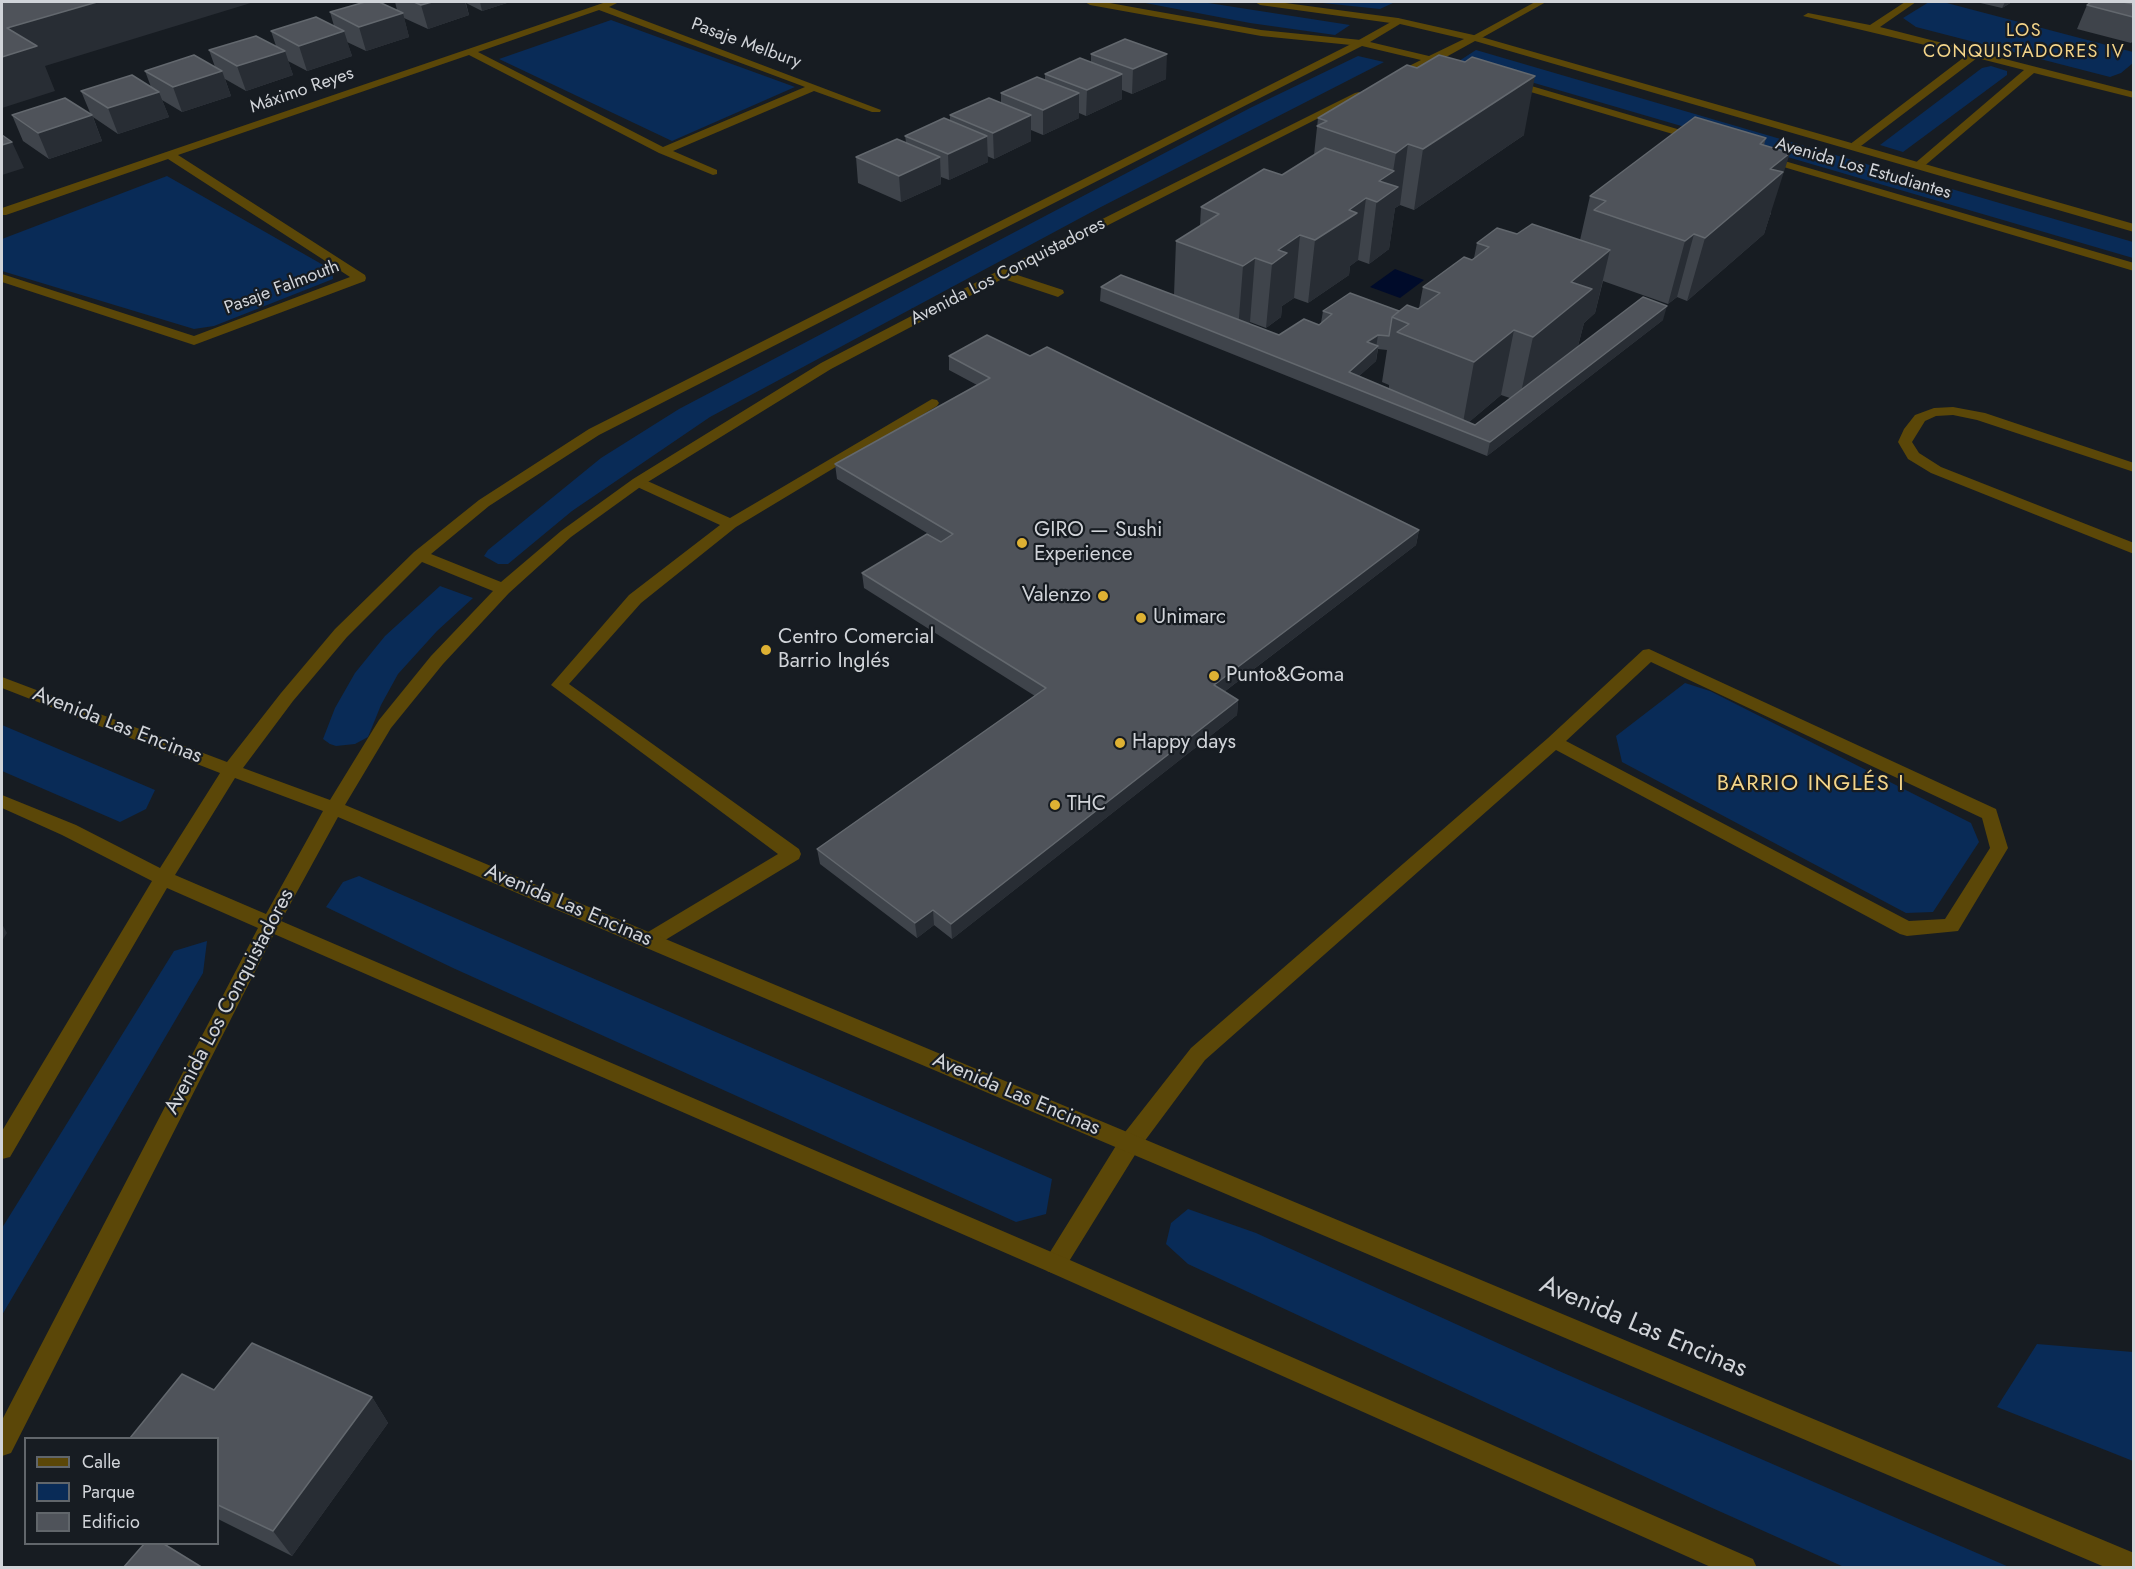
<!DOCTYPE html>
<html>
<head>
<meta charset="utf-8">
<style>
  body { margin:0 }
  #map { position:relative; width:2135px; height:1569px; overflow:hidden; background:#171c22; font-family:Jost,sans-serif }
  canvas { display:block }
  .frame { position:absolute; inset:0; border:3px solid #d1d4d9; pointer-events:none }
  .legend { position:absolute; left:24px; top:1437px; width:195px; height:108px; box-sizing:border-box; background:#171c22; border:2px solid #61666b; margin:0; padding:8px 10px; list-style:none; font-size:18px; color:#d1d4d9 }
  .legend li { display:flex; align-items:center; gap:12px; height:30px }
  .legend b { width:30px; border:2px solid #61666b }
</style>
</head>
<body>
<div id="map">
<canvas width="2135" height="1569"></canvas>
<div class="frame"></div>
<ul class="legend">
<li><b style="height:8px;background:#5b4708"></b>Calle</li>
<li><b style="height:16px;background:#092b57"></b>Parque</li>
<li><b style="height:16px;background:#4f535a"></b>Edificio</li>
</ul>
</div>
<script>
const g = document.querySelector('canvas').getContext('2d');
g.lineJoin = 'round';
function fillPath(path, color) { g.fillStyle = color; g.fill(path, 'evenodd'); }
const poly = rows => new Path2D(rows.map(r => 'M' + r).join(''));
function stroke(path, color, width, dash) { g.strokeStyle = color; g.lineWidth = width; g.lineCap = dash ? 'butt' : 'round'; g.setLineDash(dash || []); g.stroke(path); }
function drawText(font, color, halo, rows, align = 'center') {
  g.font = font + ' Jost,sans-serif'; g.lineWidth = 4.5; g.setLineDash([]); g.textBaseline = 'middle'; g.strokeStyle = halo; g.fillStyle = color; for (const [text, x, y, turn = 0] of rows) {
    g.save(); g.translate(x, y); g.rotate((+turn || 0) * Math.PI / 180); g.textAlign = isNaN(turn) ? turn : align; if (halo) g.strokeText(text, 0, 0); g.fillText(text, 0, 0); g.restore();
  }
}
fillPath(poly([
  [1140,2,1202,2,1350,25,1335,35,1250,23],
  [1313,2,1395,2,1380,9],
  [1929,2,1943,2,2133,52,2133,63,2121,73,2110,77,1916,27,1903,18],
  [611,20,795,87,672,141,499,59],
  [1476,50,2133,242,2133,258,1459,61],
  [1358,56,1384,62,1099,208,710,417,572,511,508,564,498,564,484,556,488,550,601,458,679,409,1250,108],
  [1991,66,2007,71,2007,75,1903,152,1880,145,1982,68],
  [167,176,332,270,333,279,214,326,194,329,2,271,2,239],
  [440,586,473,598,437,631,398,674,381,705,368,737,355,744,336,746,330,744,323,739,335,708,355,673,385,636],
  [1685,683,1710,691,1971,823,1979,842,1933,912,1906,913,1622,762,1616,736],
  [2,725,155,790,146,809,120,822,2,771],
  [359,876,1052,1179,1046,1214,1016,1222,453,968,326,907,343,882],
  [207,941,203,973,2,1315,2,1228,174,951],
  [1188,1209,1256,1233,1559,1371,2009,1567,1844,1567,1710,1507,1188,1264,1166,1244,1171,1223],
  [2037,1344,2133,1352,2133,1461,1997,1407]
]), '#092b57');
fillPath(poly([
  [1395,269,1424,280,1400,298,1370,287]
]), '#000b2a');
fillPath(poly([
  [1002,270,1063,290,1064,293,1058,297,998,277,996,274,1002,270],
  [932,399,937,400,939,403,937,406,736,527,641,603,569,684,799,849,801,854,799,859,657,945,650,948,643,945,640,940,643,935,778,854,551,685,629,595,720,525,633,485,631,482,638,478,643,479,730,518,932,399]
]), '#5b4708');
fillPath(poly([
  [606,2,619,2,609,7,881,110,880,112,872,112,814,91,673,151,717,170,717,174,713,175,659,153,469,55,178,155,365,275,366,278,365,281,194,345,2,282,2,274,194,336,350,277,168,159,6,215,2,215,2,208,606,2],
  [599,10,805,87,663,147,478,52,599,10],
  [1085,2,1104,2,1261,30,1361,40,1366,43,1361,46,1261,36,1090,5,1085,2],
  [1255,2,1278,2,1398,18,1403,21,1398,24,1260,5,1255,2],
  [1535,2,1546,2,1478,40,1469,38,1535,2],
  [1905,2,1916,2,1880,27,2134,92,2134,98,2034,73,1922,168,1914,168,1914,164,2024,70,1977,58,1857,149,1849,149,1849,145,1967,55,1803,16,1808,13,1870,25,1905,2],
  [1953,407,1985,413,2134,463,2134,472,1977,420,1953,415,1936,416,1925,421,1912,442,1919,453,1941,467,2134,543,2134,554,1931,473,1908,459,1898,442,1904,429,1915,415,1934,408,1953,407],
  [1649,649,1996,809,2008,848,1958,931,1907,936,1900,934,1556,750,1205,1060,1138,1150,1063,1271,1055,1274,1047,1271,1044,1264,1047,1257,1122,1136,1191,1048,1548,738,1643,650,1649,649],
  [1651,662,1982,818,1990,848,1945,919,1909,921,1566,741,1651,662]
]), '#5b4708');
fillPath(poly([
  [1398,18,1478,36,2134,224,2134,232,1475,41,1437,62,1395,80,1391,79,1391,75,1421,60,1362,46,599,435,489,506,431,554,501,582,561,531,633,479,821,363,998,271,1355,93,1359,92,1364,95,1006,277,831,369,643,485,571,537,509,593,443,664,391,728,345,805,2134,1553,2134,1568,2107,1568,338,817,281,921,1063,1257,1753,1559,1757,1568,1713,1568,1047,1271,274,934,11,1453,2,1456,2,1420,258,928,167,888,10,1157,2,1159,2,1131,152,881,62,835,2,808,2,795,76,825,160,868,220,773,2,688,2,677,227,762,281,693,335,629,414,552,479,500,589,429,1357,41,1398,18],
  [1400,24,1464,39,1429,56,1370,42,1400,24],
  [422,562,493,591,431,656,379,720,330,800,243,768,293,701,347,637,422,562],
  [235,778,323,811,266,914,175,875,235,778],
  [1511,80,1701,136,1703,138,1697,141,1693,140,1507,85,1507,81,1511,80],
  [1764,155,2134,263,2134,271,1760,160,1758,158,1764,155]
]), '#5b4708');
fillPath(poly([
  [395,2,510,2,482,11,466,3,469,15,428,29,404,18,409,37,366,51,347,42,352,56,307,71,288,61,293,75,246,91,225,79,231,96,182,112,162,100,169,117,118,134,93,117,102,141,49,159,23,141,12,115,91,115,81,91,151,87,145,71,215,67,209,50,276,46,271,31,334,26,330,12,397,10],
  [1976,2,2012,2,2002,8],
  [2091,2,2133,2,2133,41,2131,43,2077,29,2087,5],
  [1091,54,1166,79,1132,94,1122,90,1122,99,1086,116,1079,113,1079,118,1043,135,1031,130,1031,141,994,159,987,156,988,162,949,180,941,177,941,184,901,202,858,183,856,157,906,142,905,136,950,121,950,115,1001,103,1001,93,1045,80,1045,74,1091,63],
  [1318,118,1524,135,1414,210,1400,205,1395,208,1389,249,1369,264,1358,260,1350,266,1349,275,1308,303,1294,298,1282,306,1281,317,1266,328,1250,322,1248,323,1279,335,1319,325,1321,323,1323,311,1399,311,1418,309,1419,308,1423,287,1474,258,1477,243,1517,234,1580,240,1590,196,1766,138,1764,145,1771,214,1770,215,1764,234,1687,301,1677,297,1668,304,1603,281,1595,313,1584,323,1578,346,1663,320,1487,456,1100,301,1101,287,1174,295,1176,241,1200,226,1201,207,1282,175,1314,155],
  [1378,349,1387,350,1382,382,1389,385,1389,389,1359,376,1376,361],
  [1501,395,1510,398,1475,425,1469,422],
  [949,356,1030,356,1419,530,1416,545,1224,692,1238,700,1237,715,952,939,934,925,917,938,820,864,817,849,1035,696,864,588,862,573,942,542,837,479,835,464,977,385,949,370],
  [214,1390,372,1397,388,1423,292,1556,218,1519,218,1438]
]), '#3f444b');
fillPath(poly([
  [97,2,254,2,45,66,55,91,2,108,2,57,7,28],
  [432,2,465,2,469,15,428,29,421,5],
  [480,2,510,2,482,11],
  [2005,2,2012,2,2002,8],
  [403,13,409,37,366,51,359,27],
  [344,31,352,56,307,71,299,46],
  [285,51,293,75,246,91,237,66],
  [1167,54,1166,79,1132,94,1133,69],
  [222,71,231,96,182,112,173,87],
  [1122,74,1122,99,1086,116,1087,90],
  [1535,76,1524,135,1414,210,1423,149],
  [159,92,169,117,118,134,108,108],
  [1079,93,1079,118,1043,135,1043,110],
  [92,115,102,141,49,159,38,133],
  [1031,115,1031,141,994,159,993,133],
  [987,136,988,162,949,180,948,154],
  [12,142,24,168,2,175,2,145],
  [1408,144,1400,205,1395,208,1389,249,1369,264,1379,181,1393,172,1396,153],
  [1790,153,1764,234,1687,301,1705,238,1770,169],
  [940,157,941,184,901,202,899,176],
  [1366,198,1358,260,1350,266,1349,275,1308,303,1315,240,1349,210],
  [1694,234,1677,297,1668,304,1685,241],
  [1300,235,1294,298,1282,306,1281,317,1266,328,1272,264,1278,250],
  [1610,250,1595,313,1584,323,1576,353,1519,402,1533,337,1571,282],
  [1255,258,1250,322,1238,330,1243,266],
  [1667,306,1663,320,1487,456,1490,442],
  [1514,330,1501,395,1462,428,1474,362],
  [1378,335,1376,348,1378,346,1376,361,1349,385,1349,372,1367,342],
  [1419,530,1416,545,1212,701,1214,685],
  [1238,700,1237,715,952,939,951,924],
  [933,910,934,925,917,938,915,923],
  [2,924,7,933,2,941],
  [372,1397,388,1423,292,1556,273,1531]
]), '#282d34');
const building = poly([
  [2,2,97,2,7,28,37,46,2,57,2,2],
  [365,2,379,2,403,13,359,27,330,12,365,2],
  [414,2,432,2,421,5,414,2],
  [2091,2,2123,2,2133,4,2133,17,2087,5,2091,2],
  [316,17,344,31,299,46,271,31,316,17],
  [256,36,285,51,237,66,209,50,256,36],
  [1125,39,1167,54,1133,69,1091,54,1125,39],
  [194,55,222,71,173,87,145,71,194,55],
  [1439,55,1465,62,1472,57,1535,76,1423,149,1408,144,1396,153,1317,126,1327,121,1318,118,1407,65,1417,68,1439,55],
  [1080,58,1122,74,1087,90,1045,74,1080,58],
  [132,75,159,92,108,108,81,91,132,75],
  [1037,77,1079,93,1043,110,1001,93,1037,77],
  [65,98,92,115,38,133,12,115,65,98],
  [989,98,1031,115,993,133,950,115,989,98],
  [1695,117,1766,138,1760,144,1790,153,1770,169,1783,172,1705,238,1694,234,1685,241,1594,210,1606,201,1590,196,1695,117],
  [944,118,987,136,948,154,905,136,944,118],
  [2,135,12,142,2,145,2,135],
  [897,139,940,157,899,176,856,157,897,139],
  [1325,148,1394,171,1379,181,1398,187,1377,202,1366,198,1349,210,1357,213,1315,240,1300,235,1278,250,1287,253,1272,264,1255,258,1243,266,1176,241,1219,214,1201,207,1264,169,1282,175,1325,148],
  [1532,224,1610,250,1571,282,1592,289,1533,337,1514,330,1474,362,1397,332,1409,324,1392,317,1407,305,1418,309,1440,293,1423,287,1464,257,1472,260,1489,247,1477,243,1497,228,1517,234,1532,224],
  [1121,275,1279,335,1304,319,1319,325,1332,314,1323,311,1350,293,1399,311,1392,317,1389,336,1378,335,1367,342,1378,346,1349,372,1475,425,1643,297,1667,306,1490,442,1101,287,1121,275],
  [987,335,1030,356,1047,347,1419,530,1214,685,1238,700,951,924,933,910,915,923,817,849,1046,688,862,573,927,534,941,542,953,534,835,464,990,378,949,356,987,335],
  [252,1343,372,1397,273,1531,218,1505,218,1438,130,1438,182,1374,214,1390,252,1343],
  [144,1544,164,1544,203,1568,123,1568,144,1544]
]);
fillPath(building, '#4f535a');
stroke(building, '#63686e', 1.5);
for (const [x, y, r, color] of [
  [1022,543,6,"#deb133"],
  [1103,596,6,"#deb133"],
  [1141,618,6,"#deb133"],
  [766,650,6,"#deb133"],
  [1214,676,6,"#deb133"],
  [1120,743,6,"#deb133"],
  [1055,805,6,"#deb133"]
]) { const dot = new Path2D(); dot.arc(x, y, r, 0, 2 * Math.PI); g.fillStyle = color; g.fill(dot); stroke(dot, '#171c22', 2); }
g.letterSpacing = '1.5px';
drawText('18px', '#f4d58a', '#171c22', [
  ["LOS",2024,32],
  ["CONQUISTADORES IV",2024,53]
]);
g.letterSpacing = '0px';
drawText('18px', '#d1d4d9', '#171c22', [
  ["Pasaje Melbury",746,44,20],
  ["Máximo Reyes",302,91,-19],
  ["Avenida Los Estudiantes",1863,169,16],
  ["Avenida Los Conquistadores",1008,272,-27],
  ["Pasaje Falmouth",282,288,-21]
]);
drawText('21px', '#d1d4d9', '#171c22', [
  ["GIRO — Sushi",1034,531],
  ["Experience",1034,555],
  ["Valenzo",1091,596,"right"],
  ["Unimarc",1153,618],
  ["Centro Comercial",778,638],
  ["Barrio Inglés",778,662],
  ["Punto&Goma",1226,676],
  ["Happy days",1132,743],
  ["THC",1067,805]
], 'left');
drawText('21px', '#d1d4d9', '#171c22', [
  ["Avenida Las Encinas",117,726,21],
  ["Avenida Las Encinas",568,906,23],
  ["Avenida Los Conquistadores",230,1002,-62],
  ["Avenida Las Encinas",1016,1095,23]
]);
g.letterSpacing = '1.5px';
drawText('22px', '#f4d58a', '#171c22', [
  ["BARRIO INGLÉS I",1811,785]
]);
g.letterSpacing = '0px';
drawText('26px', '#d1d4d9', '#171c22', [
  ["Avenida Las Encinas",1643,1328,23]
]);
</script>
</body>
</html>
